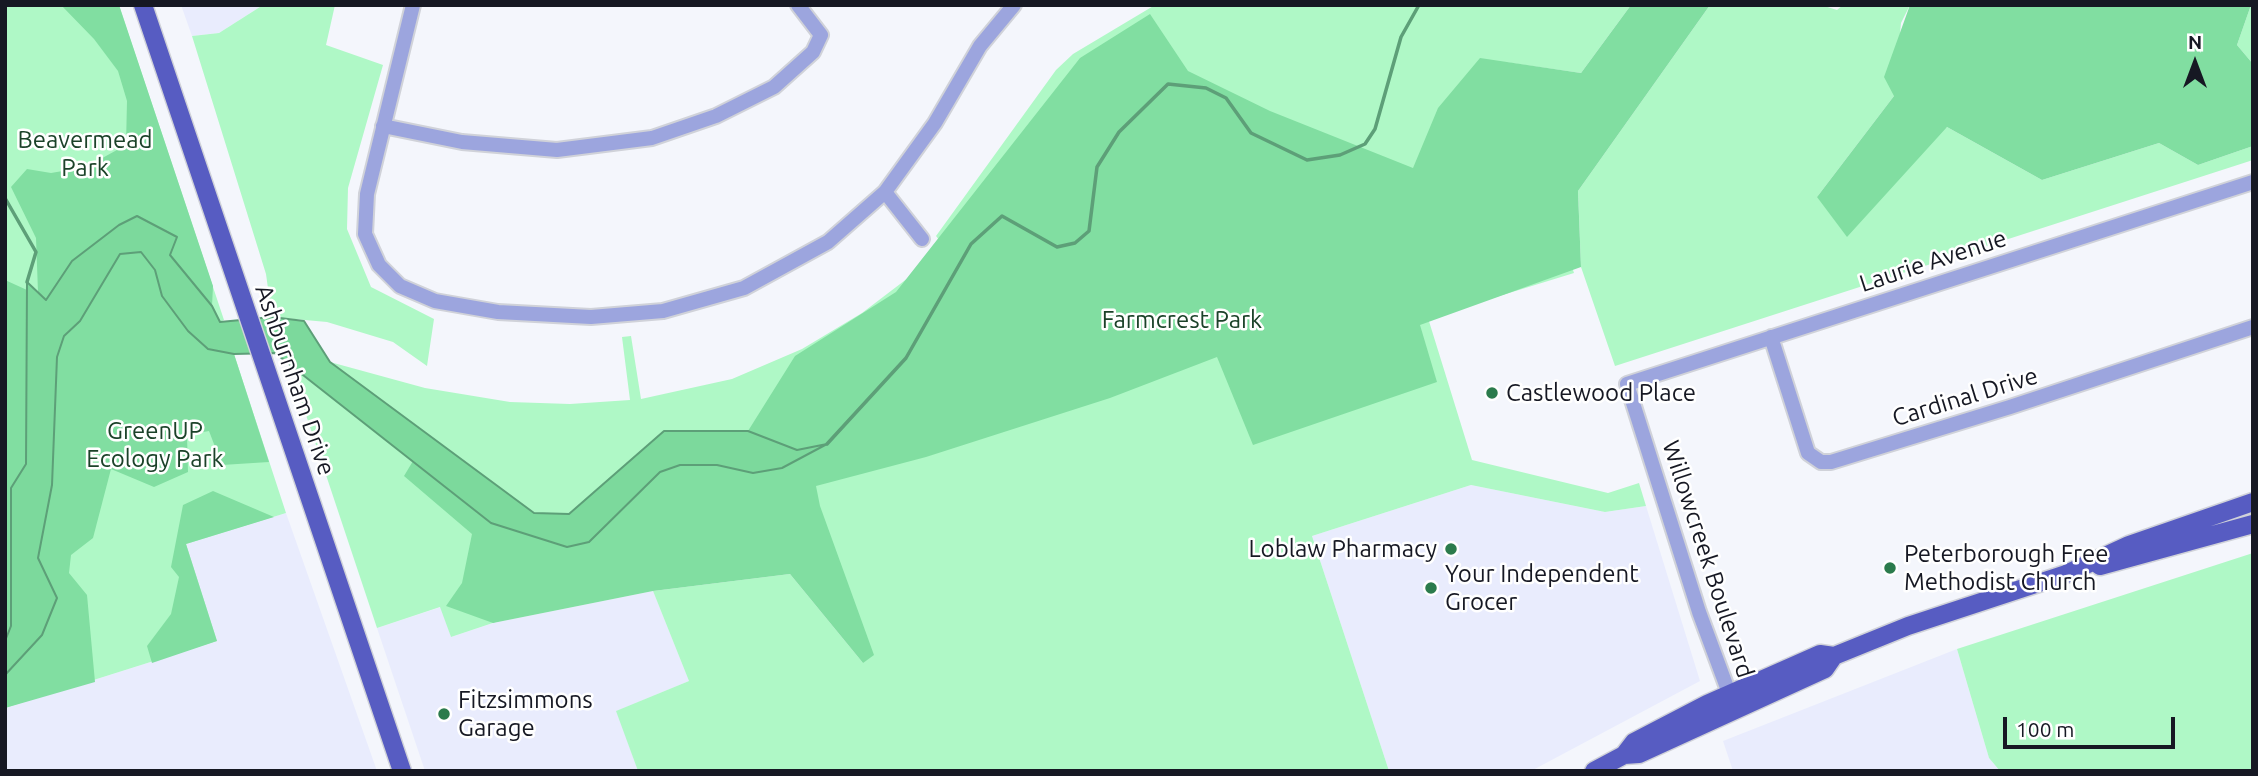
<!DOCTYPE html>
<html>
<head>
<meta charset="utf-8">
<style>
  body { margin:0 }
  #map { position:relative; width:2258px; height:776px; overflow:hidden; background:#f4f6fc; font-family:Ubuntu,sans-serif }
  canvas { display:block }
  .frame { position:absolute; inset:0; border:7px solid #161823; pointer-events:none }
  .north { position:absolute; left:2160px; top:28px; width:70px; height:70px; -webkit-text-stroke:5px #fff; paint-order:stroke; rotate:0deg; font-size:19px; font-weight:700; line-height:28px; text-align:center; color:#161823 }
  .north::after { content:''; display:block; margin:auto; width:24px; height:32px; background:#161823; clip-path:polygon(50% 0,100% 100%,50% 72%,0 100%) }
  .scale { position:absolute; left:2003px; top:717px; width:172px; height:32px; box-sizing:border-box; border:4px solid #161823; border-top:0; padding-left:9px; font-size:21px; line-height:24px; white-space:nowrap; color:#161823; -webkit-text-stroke:5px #fff; paint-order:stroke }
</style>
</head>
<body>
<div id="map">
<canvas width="2258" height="776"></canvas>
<div class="frame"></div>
<div class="north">N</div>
<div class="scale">100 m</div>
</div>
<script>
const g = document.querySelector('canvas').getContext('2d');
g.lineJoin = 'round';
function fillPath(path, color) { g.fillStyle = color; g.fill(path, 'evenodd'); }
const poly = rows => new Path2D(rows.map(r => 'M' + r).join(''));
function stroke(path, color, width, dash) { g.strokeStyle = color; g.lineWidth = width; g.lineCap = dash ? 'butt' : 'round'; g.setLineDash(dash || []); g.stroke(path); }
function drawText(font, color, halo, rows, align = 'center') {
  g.font = font + ' Ubuntu,sans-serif'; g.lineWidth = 5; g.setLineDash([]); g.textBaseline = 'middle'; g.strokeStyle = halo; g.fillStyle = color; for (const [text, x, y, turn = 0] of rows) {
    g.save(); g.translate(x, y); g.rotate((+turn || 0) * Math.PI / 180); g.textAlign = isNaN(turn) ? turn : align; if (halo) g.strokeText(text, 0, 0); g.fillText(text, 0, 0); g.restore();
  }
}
fillPath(poly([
  [181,5,263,5,219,33,192,36],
  [1471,485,1605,512,1646,506,1700,681,1531,771,1389,771,1312,536],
  [286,513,377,771,5,771,5,708,217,641,185,544],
  [653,591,689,681,617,711,638,771,425,771,377,628,441,607,451,637,493,623],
  [1957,649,1989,758,2000,771,1733,771,1723,741]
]), '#e9ecfd');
fillPath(poly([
  [5,5,119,5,224,320,220,322,212,306,46,300,27,283,5,641],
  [263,5,335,5,326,45,383,65,348,188,347,229,371,287,434,319,427,366,393,342,327,322,272,317,266,274,192,36,219,33],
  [1155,5,1631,5,1581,73,1504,62,1574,273,1428,318,1472,460,1608,493,1639,483,1646,506,1605,512,1471,485,1312,536,1389,771,638,771,616,711,689,681,653,591,790,574,863,663,818,514,451,637,440,607,377,628,295,382,302,374,330,362,425,388,510,402,570,404,630,400,622,337,631,336,641,399,732,379,802,349,862,313,946,249,936,236,1056,70,1073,54],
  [1710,5,1821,5,1837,10,1843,5,1910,5,1901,23,1894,96,1817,197,1947,127,2042,180,2159,143,2198,165,2253,146,2253,160,1615,366,1581,267,1578,191],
  [2251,5,2253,5,2253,64,2237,45],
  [208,349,234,354,286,513,186,544,217,641,5,708,5,675,41,635,38,558],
  [2253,553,2253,771,2000,771,1989,758,1957,649]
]), '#aff8c6');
fillPath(poly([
  [61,5,119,5,213,286,212,306,170,255,96,245,72,261,46,300,38,292,36,238,11,187,27,169,51,173,86,167,126,145,127,101,118,71,94,39],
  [1631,5,1710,5,1578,191,1581,267,1420,325,1437,382,1253,445,1217,357,1110,398,926,457,816,486,820,506,874,655,863,663,790,574,653,591,493,623,446,606,462,583,472,534,404,476,413,461,491,523,589,542,660,472,680,465,717,465,753,473,782,468,824,445,797,450,748,431,795,356,896,292,1080,58,1150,14,1188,71,1270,111,1413,168,1438,108,1480,58,1581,73],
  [1910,5,2251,5,2237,45,2253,64,2253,146,2198,165,2159,143,2042,180,1947,127,1847,237,1817,197,1894,96,1884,77],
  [141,252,155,270,162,296,208,349,234,354,269,462,222,465,209,431,187,435,188,472,154,487,111,469,93,538,71,555,69,573,87,595,95,682,5,708,5,675,41,635,57,598,38,558,52,485,57,357,64,336,80,321,120,254],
  [5,280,27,290,28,339,26,464,11,488,11,626,5,641],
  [213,491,274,517,186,544,217,641,152,663,147,646,171,614,179,577,171,567,183,505]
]), '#81dea1');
const water = poly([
  [137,216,177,237,170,255,212,306,220,322,272,317,304,321,330,362,534,513,569,514,664,431,748,431,797,450,827,444,782,468,753,473,717,465,680,465,660,472,589,542,567,547,491,523,275,353,234,354,208,349,188,331,162,296,155,270,141,252,120,254,80,321,64,336,57,357,52,485,38,558,57,598,42,635,5,675,5,641,11,626,11,488,26,464,27,282,46,300,72,261,119,225,137,216]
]);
fillPath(water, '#7cd99c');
stroke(water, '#5d9f78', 2);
stroke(poly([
  [5,198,36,252,27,282],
  [827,444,906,358,971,244,1002,216,1057,247,1075,243,1089,231,1097,167,1119,132,1168,84,1206,88,1226,98,1251,133,1307,160,1340,155,1365,144,1375,129,1401,37,1419,5]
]), '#5d9f78', 3.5);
const minor = poly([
  [413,5,367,194,365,234,379,265,400,286,435,301,498,312,591,317,663,311,744,288,828,242,885,192,935,123,980,46,1014,5],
  [383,126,462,142,557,150,652,138,716,116,774,87,813,52,821,35,798,5],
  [885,192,922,239],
  [1771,337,1808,453,1821,462,1831,462,2010,407,2253,327],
  [1732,701,1699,612,1627,384,2253,182]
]);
const major = poly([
  [143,5,402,771],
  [2100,566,2253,524],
  [1624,755,1634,742,1707,704,1820,654,1834,656,1908,626,2066,574,2129,545,2253,502],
  [1594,771,1624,755,1639,754,1825,669,1834,656]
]);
stroke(minor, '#d0d2d9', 18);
stroke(major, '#d0d2d9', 21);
stroke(minor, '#9ca5de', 14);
stroke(major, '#575cc2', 18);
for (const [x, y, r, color] of [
  [1492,393,7,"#2b7b4c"],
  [1451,549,7,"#2b7b4c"],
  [1890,568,7,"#2b7b4c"],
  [1431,588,7,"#2b7b4c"],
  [444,714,7,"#2b7b4c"]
]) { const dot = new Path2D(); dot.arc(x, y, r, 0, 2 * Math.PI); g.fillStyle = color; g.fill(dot); stroke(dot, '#fff', 2.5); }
drawText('24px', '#1b4229', '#fff', [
  ["Beavermead",85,140],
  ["Park",85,168],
  ["Farmcrest Park",1182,320],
  ["GreenUP",155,431],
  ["Ecology Park",155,459]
]);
drawText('24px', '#161823', '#fff', [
  ["Laurie Avenue",1933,261,-18],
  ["Ashburnham Drive",295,380,71],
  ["Cardinal Drive",1965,397,-17],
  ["Willowcreek Boulevard",1708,559,72]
]);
drawText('24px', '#161823', '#fff', [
  ["Castlewood Place",1506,393],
  ["Loblaw Pharmacy",1437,549,"right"],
  ["Peterborough Free",1904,554],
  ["Methodist Church",1904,582],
  ["Your Independent",1445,574],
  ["Grocer",1445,602],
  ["Fitzsimmons",458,700],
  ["Garage",458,728]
], 'left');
</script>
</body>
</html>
